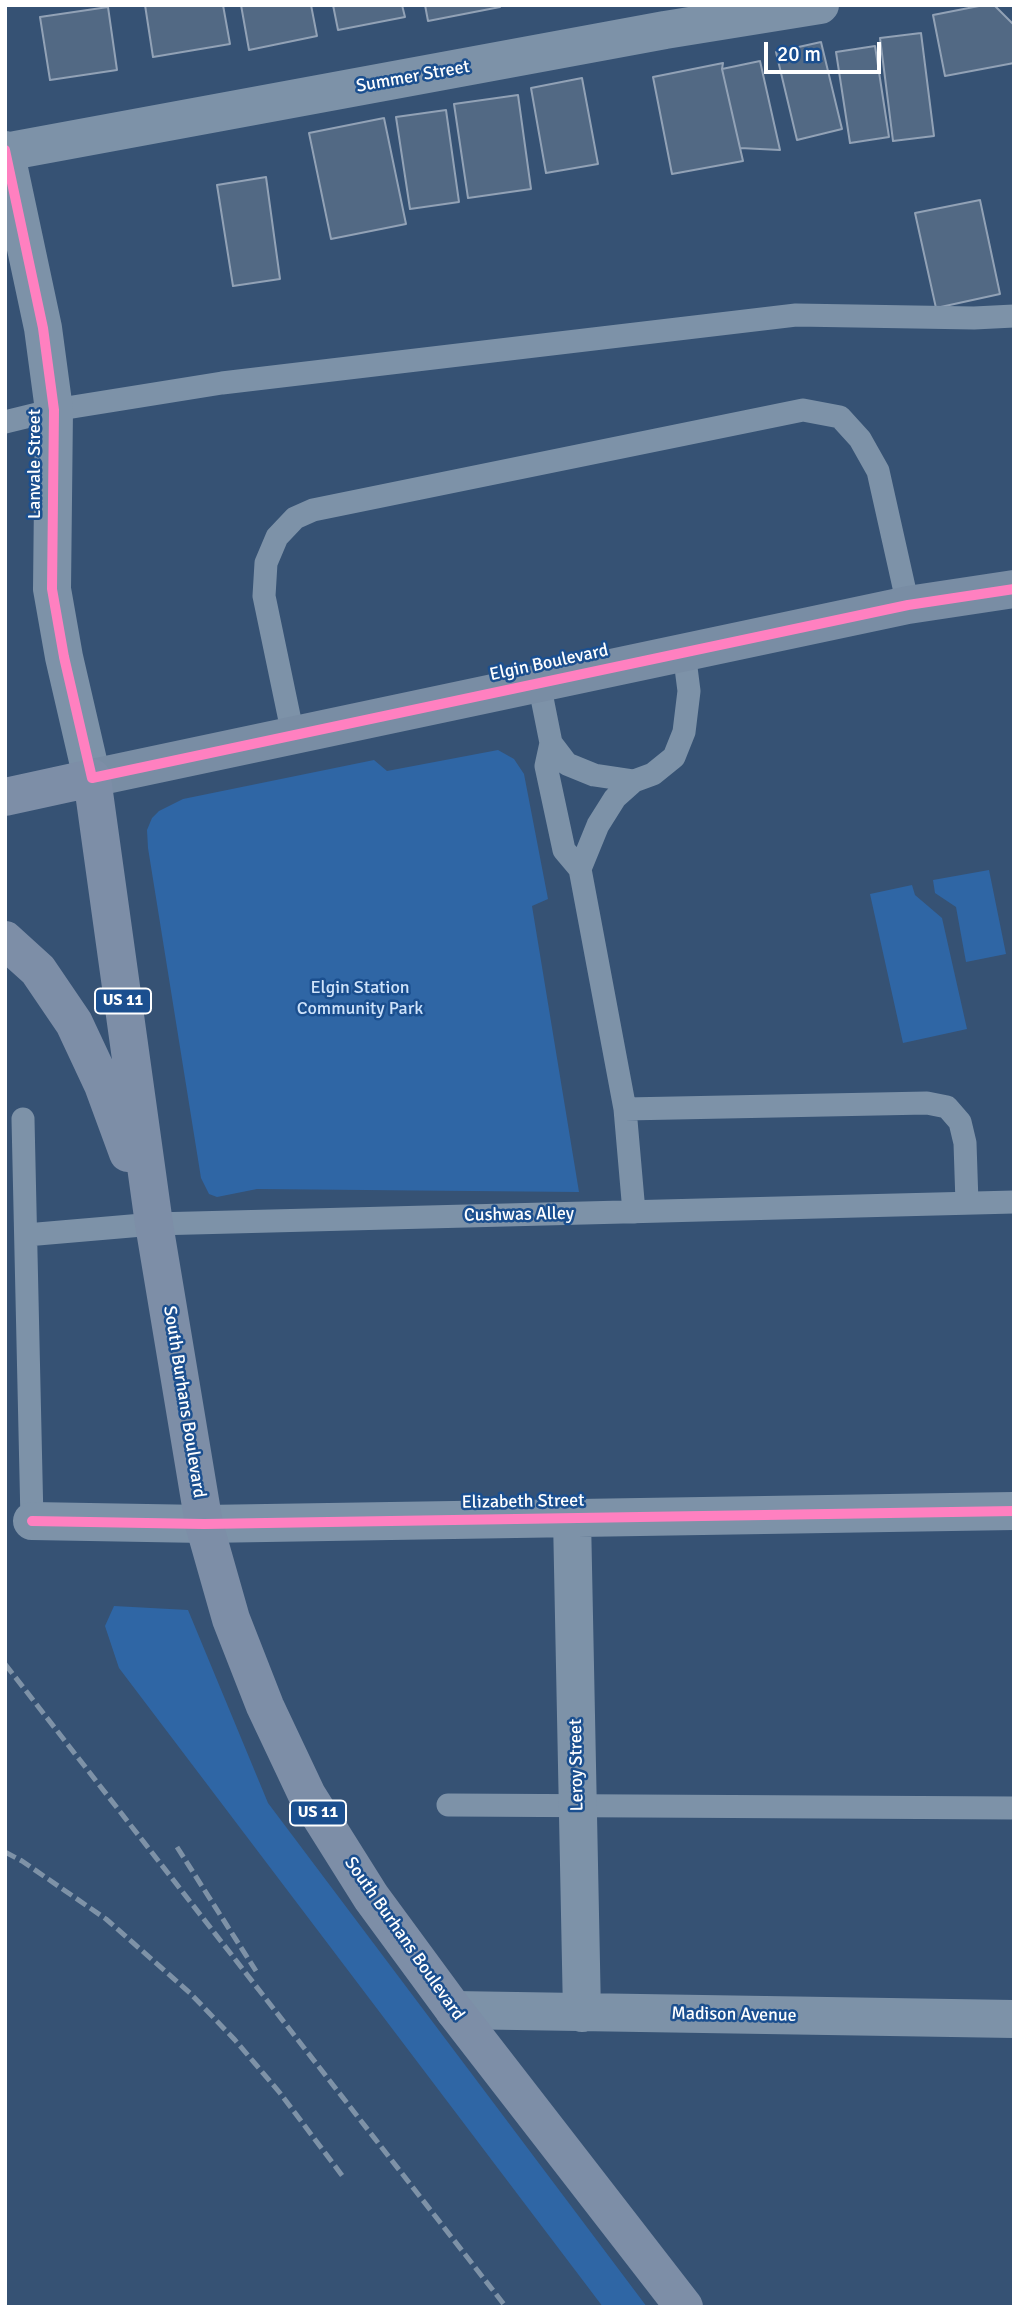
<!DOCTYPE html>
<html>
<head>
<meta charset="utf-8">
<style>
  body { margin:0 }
  #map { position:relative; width:1019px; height:2312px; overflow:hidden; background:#365274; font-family:Signika,sans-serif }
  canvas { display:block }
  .frame { position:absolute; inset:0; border:7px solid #fff; pointer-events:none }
  .scale { position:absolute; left:764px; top:42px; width:117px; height:32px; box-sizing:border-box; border:4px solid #fff; border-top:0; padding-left:9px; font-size:21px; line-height:24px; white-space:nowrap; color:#fff; -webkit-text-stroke:5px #1b4f8f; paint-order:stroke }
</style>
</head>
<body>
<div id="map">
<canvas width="1019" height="2312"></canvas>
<div class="frame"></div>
<div class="scale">20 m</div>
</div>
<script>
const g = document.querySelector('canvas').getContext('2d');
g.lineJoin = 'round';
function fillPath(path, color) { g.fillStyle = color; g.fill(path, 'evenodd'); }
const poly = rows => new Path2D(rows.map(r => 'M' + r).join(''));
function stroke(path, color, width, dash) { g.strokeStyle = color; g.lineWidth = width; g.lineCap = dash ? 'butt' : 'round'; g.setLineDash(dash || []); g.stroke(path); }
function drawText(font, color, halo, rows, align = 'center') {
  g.font = font + ' Signika,sans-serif'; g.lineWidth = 5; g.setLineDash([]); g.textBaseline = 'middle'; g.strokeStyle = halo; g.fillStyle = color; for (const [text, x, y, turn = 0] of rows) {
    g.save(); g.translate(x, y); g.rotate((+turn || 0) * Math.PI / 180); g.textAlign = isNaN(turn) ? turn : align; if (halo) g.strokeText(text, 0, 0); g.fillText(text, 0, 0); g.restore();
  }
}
fillPath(poly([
  [498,750,514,759,524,774,548,899,532,906,579,1192,257,1189,217,1197,209,1194,201,1178,148,848,147,830,152,818,159,811,183,799,374,760,387,771],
  [989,870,1006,954,966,962,956,907,935,893,933,880],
  [912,885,915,895,942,918,967,1029,903,1043,870,894],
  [114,1606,188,1610,268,1803,647,2307,603,2307,119,1668,105,1626]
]), '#2f66a5');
const building = poly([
  [145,5,223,5,230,44,153,57,145,5],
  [241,5,311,5,317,36,249,50,241,5],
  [333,5,402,5,405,17,338,30,333,5],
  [425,5,499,5,500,7,428,21,425,5],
  [984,5,994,5,1014,25,1014,63,945,76,933,15,984,5],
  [108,7,117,70,50,80,40,17,108,7],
  [921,33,934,136,893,141,880,38,921,33],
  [821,42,842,129,797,140,776,52,821,42],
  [875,46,889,137,850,143,836,52,875,46],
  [760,61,780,150,740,148,722,69,760,61],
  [723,63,722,69,743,161,672,174,653,77,723,63],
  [582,78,598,164,546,173,531,88,582,78],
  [518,95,531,189,468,198,454,104,518,95],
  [446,110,459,202,410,209,396,117,446,110],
  [384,118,406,224,331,239,309,133,384,118],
  [266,177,280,279,233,286,217,185,266,177],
  [980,200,1000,294,936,308,915,213,980,200]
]);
fillPath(building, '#526984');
stroke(building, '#92a2b6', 2);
stroke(poly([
  [5,422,54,410,222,383,796,315,974,318,1014,316],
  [539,683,551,743,567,764,594,775,634,781,653,774,674,757,684,732,689,691,684,652],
  [293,735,264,596,266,563,277,537,295,518,313,510,803,410,840,417,860,439,878,471,908,605],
  [551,743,546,766,564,850,580,869,598,825,615,798,634,781],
  [580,869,625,1109,634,1212],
  [625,1109,927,1103,947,1107,960,1122,965,1143,967,1203],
  [23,1119,32,1521],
  [26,1235,154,1224,1014,1202],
  [448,1805,1014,1808]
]), '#7d92a8', 23);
stroke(poly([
  [5,150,43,328,54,410,52,589,64,657,92,778],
  [5,152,665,30,820,5],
  [572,1518,582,2013],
  [32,1521,204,1524,1014,1511],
  [454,2010,1014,2019]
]), '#7d92a8', 38);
stroke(poly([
  [92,778,908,605,1014,589]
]), '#798da4', 38);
stroke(poly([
  [5,797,92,778,154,1224,204,1524,231,1619,265,1706,307,1795,371,1897,454,2010,684,2307],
  [5,940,38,970,74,1023,103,1085,128,1153]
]), '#7d8ea7', 38);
stroke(poly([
  [5,1664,506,2307],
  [177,1847,256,1971],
  [5,1852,22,1861,106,1919,190,1993,235,2040,280,2093,344,2178]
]), '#7e92a7', 5, [12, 5]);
stroke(poly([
  [5,150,43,328,54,410,52,589,64,657,92,778,908,605,1014,589],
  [32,1521,204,1524,1014,1511]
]), '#ff80c0', 10);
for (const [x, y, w] of [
  [123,1001,56],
  [318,1813,56]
]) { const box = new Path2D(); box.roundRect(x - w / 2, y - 12.5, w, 25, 5); g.fillStyle = '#1b4f8f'; g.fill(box); stroke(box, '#fff', 2); }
drawText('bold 16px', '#fff', null, [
  ["US 11",123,1001],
  ["US 11",318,1813]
]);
drawText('18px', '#fff', '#1b4f8f', [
  ["Summer Street",413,77,-10],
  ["Lanvale Street",35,464,-90],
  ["Elgin Boulevard",549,663,-12],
  ["Cushwas Alley",519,1215,-1],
  ["South Burhans Boulevard",184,1402,81],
  ["Elizabeth Street",523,1502,-1],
  ["Leroy Street",577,1765,-91],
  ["South Burhans Boulevard",404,1939,55],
  ["Madison Avenue",734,2015,1]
]);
drawText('18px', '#cfe3fa', '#1b4f8f', [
  ["Elgin Station",360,988],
  ["Community Park",360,1009]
]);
</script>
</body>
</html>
